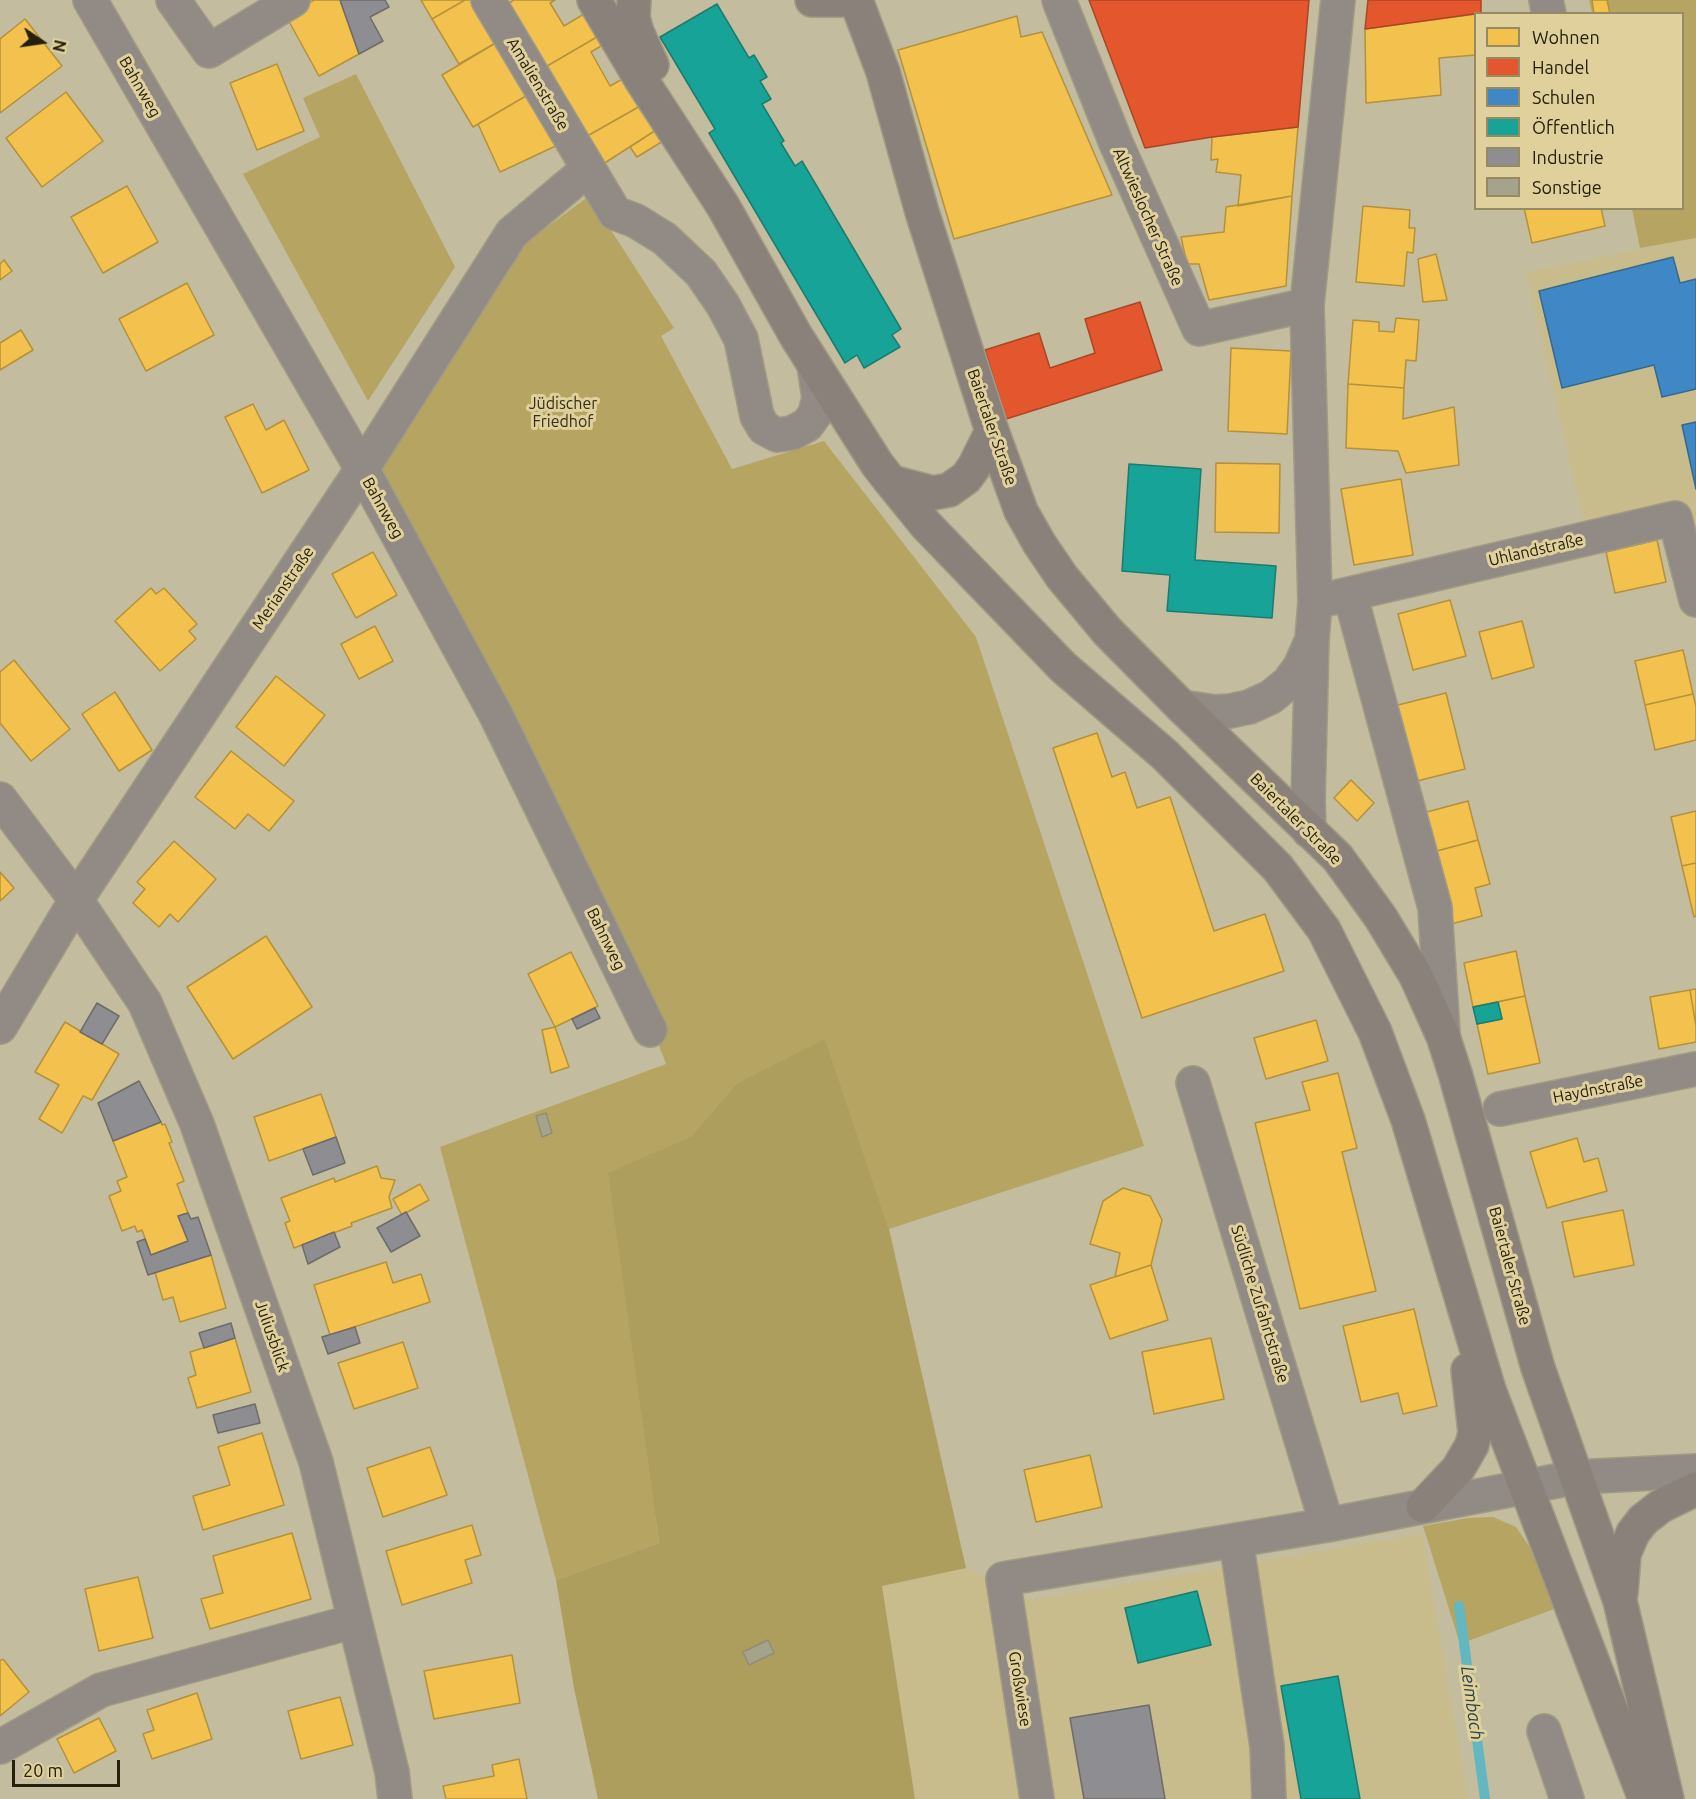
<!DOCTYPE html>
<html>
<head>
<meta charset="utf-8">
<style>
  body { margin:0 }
  #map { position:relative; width:1696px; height:1799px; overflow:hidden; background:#c4bc9e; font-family:Ubuntu,sans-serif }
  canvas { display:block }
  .legend { position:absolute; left:1474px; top:12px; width:210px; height:198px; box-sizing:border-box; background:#e0d19c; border:2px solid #958a62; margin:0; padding:8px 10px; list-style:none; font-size:18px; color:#25200b }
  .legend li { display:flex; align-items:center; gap:12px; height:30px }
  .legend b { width:30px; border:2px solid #958a62 }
  .north { position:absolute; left:12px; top:12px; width:60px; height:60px; -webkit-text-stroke:4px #e0d19c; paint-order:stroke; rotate:103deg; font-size:16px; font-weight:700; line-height:24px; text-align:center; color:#25200b }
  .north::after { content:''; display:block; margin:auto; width:21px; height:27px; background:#25200b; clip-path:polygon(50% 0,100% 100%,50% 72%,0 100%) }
  .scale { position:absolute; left:12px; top:1760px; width:108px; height:27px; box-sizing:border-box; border:3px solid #25200b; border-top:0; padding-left:8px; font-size:18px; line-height:21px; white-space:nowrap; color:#25200b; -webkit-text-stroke:4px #e0d19c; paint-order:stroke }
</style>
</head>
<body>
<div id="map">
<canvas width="1696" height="1799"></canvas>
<ul class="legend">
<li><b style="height:16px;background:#f2c14e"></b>Wohnen</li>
<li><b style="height:16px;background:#e4572e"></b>Handel</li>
<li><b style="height:16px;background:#3f88c5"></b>Schulen</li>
<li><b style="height:16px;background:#17a398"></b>Öffentlich</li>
<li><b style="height:16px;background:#8d8d92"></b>Industrie</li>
<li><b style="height:16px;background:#a5a38b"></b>Sonstige</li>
</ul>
<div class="north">N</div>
<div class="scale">20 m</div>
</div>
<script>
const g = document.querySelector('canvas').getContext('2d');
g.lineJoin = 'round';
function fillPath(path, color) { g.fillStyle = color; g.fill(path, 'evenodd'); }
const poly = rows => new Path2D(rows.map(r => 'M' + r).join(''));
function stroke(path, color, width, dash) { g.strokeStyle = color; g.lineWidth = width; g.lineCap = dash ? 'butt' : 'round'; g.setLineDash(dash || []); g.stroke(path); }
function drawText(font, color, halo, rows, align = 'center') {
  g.font = font + ' Ubuntu,sans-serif'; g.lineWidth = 6; g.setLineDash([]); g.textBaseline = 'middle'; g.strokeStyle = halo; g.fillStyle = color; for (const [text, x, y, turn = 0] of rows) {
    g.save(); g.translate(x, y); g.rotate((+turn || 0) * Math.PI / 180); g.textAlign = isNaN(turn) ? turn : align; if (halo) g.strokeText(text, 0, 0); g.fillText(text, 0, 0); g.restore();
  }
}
fillPath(poly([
  [1696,238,1696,543,1684,501,1584,524,1526,272],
  [1422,1534,1468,1799,915,1799,882,1586,966,1568,1031,1600]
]), '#c8bb8c');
fillPath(poly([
  [1589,0,1696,0,1696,238,1640,248,1632,209,1682,208,1682,14,1592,13],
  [356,74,455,267,368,401,243,174,320,137,303,98],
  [589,196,674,328,661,336,732,469,824,441,976,637,1144,1146,889,1229,825,1040,737,1083,691,1136,609,1173,659,1543,556,1580,440,1147,666,1064,599,889,366,495,527,242],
  [1493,1517,1516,1527,1535,1555,1554,1609,1460,1644,1423,1526,1468,1518]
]), '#b6a562');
fillPath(poly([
  [825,1039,889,1229,966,1568,882,1586,915,1799,598,1799,574,1688,556,1580,659,1543,608,1173,691,1136,737,1083]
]), '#ae9e5e');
const homes = poly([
  [314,0,340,0,359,54,319,76,286,16,314,0],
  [421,0,465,0,432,19,421,0],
  [465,0,476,0,499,41,459,64,432,19,465,0],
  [514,0,555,0,550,3,564,26,589,11,602,34,542,69,506,5,514,0],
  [1592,0,1607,0,1610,14,1594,14,1592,0],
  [1476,14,1476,55,1439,58,1441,95,1366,103,1365,29,1476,14],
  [1017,16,1021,37,1042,32,1112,195,954,239,898,50,1017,16],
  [25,19,62,66,0,113,0,39,25,19],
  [602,34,606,43,591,52,610,86,626,77,642,105,582,139,542,69,602,34],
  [499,41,531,93,473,127,442,75,499,41],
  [277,64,304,131,257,150,230,83,277,64],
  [66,92,103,141,42,187,6,138,66,92],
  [531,93,560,144,500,172,478,124,531,93],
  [642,105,656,130,600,166,582,139,642,105],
  [1298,127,1292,196,1238,206,1241,175,1216,172,1218,159,1211,160,1212,137,1298,127],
  [656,130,663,141,637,157,630,147,656,130],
  [127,186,158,242,103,273,71,217,127,186],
  [1292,196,1286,286,1209,300,1199,264,1187,264,1181,237,1224,232,1226,207,1292,196],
  [1363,206,1410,210,1409,228,1415,228,1413,253,1407,252,1404,286,1356,282,1363,206],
  [1524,208,1601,208,1605,226,1532,243,1524,208],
  [1436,254,1447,300,1423,302,1418,259,1436,254],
  [4,260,12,271,0,280,0,264,4,260],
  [187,283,214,335,146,371,119,319,187,283],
  [1396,318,1419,320,1416,361,1406,360,1404,388,1348,384,1353,320,1379,322,1379,331,1394,332,1396,318],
  [21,330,33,350,0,370,0,343,21,330],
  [1231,348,1291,351,1287,434,1228,431,1231,348],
  [1348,384,1404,388,1403,419,1454,407,1459,465,1406,473,1398,451,1346,448,1348,384],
  [253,404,266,430,284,420,309,470,262,493,225,417,253,404],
  [1216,463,1280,464,1279,533,1215,532,1216,463],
  [1401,479,1413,555,1354,565,1341,489,1401,479],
  [1657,540,1666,582,1615,593,1606,552,1657,540],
  [373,552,397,595,356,618,332,574,373,552],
  [151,588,156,594,164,588,197,624,189,631,196,639,160,671,115,621,151,588],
  [1450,600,1466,656,1413,670,1398,614,1450,600],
  [1522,621,1534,667,1492,679,1479,632,1522,621],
  [375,626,393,661,359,679,341,644,375,626],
  [1683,650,1693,694,1645,705,1635,661,1683,650],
  [14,660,70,729,31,761,0,723,0,672,14,660],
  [276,676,325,715,284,766,236,727,276,676],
  [115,692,152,750,119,771,82,714,115,692],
  [1446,693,1465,769,1413,782,1394,706,1446,693],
  [1693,694,1696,706,1696,740,1655,750,1645,705,1693,694],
  [1097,733,1112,777,1125,772,1137,808,1170,797,1214,931,1265,914,1284,971,1142,1018,1053,748,1097,733],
  [231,751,294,801,269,831,248,814,235,829,195,797,231,751],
  [1351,780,1374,803,1357,821,1334,798,1351,780],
  [1468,801,1478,840,1433,852,1423,813,1468,801],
  [1696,811,1696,863,1682,866,1671,817,1696,811],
  [1478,840,1490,884,1475,888,1482,916,1451,924,1433,852,1478,840],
  [174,841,216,879,178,922,170,914,159,927,133,903,145,889,137,882,174,841],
  [1696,863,1696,916,1694,917,1682,866,1696,863],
  [0,872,14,888,0,901,0,872],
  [266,936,312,1007,233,1059,187,987,266,936],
  [1516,951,1525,996,1473,1007,1464,963,1516,951],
  [571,952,598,1006,555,1027,528,974,571,952],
  [1696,989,1696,1026,1690,990,1696,989],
  [1690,990,1696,1026,1696,1042,1659,1049,1650,997,1690,990],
  [1525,996,1540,1063,1488,1074,1477,1024,1502,1019,1498,1002,1525,996],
  [1316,1020,1328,1061,1266,1079,1254,1038,1316,1020],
  [65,1022,119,1054,92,1100,83,1096,62,1133,39,1119,59,1085,35,1072,65,1022],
  [555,1027,569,1067,551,1073,542,1030,555,1027],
  [1338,1073,1357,1148,1342,1152,1376,1291,1300,1309,1255,1123,1310,1110,1302,1082,1338,1073],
  [321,1094,336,1137,269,1161,254,1117,321,1094],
  [161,1122,162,1125,165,1124,172,1142,169,1143,184,1181,177,1184,188,1213,178,1216,188,1241,151,1255,142,1230,137,1232,135,1226,122,1231,109,1196,121,1191,117,1181,127,1177,113,1141,161,1122],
  [1577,1138,1584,1162,1598,1158,1607,1191,1547,1208,1530,1152,1577,1138],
  [377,1166,381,1178,395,1180,389,1197,392,1208,351,1223,352,1226,294,1248,285,1223,290,1221,281,1198,334,1178,335,1182,377,1166],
  [420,1184,429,1200,402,1215,393,1199,420,1184],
  [1123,1188,1150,1196,1162,1220,1151,1265,1115,1277,1120,1253,1090,1244,1103,1201,1123,1188],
  [1623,1210,1634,1265,1574,1277,1562,1222,1623,1210],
  [211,1255,226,1308,180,1322,173,1297,163,1300,155,1272,211,1255],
  [386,1262,393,1283,421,1274,430,1302,330,1335,314,1285,386,1262],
  [1151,1265,1168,1320,1110,1339,1090,1285,1151,1265],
  [1414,1309,1437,1406,1403,1414,1398,1393,1361,1402,1343,1326,1414,1309],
  [235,1338,251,1392,197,1408,188,1378,196,1375,190,1352,235,1338],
  [1211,1338,1224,1399,1154,1414,1142,1352,1211,1338],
  [403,1342,418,1388,354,1409,338,1363,403,1342],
  [262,1433,284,1505,203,1530,193,1496,230,1485,218,1447,262,1433],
  [430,1447,447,1495,383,1517,367,1468,430,1447],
  [1090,1455,1102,1507,1036,1522,1024,1470,1090,1455],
  [472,1525,481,1555,465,1560,472,1583,402,1605,386,1551,472,1525],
  [292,1533,311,1599,210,1629,201,1599,223,1593,213,1556,292,1533],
  [138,1577,153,1638,99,1651,85,1589,138,1577],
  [512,1655,520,1703,434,1719,424,1671,512,1655],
  [3,1659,29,1692,0,1716,0,1661,3,1659],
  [197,1693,212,1739,152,1759,143,1734,154,1730,147,1710,197,1693],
  [340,1697,353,1745,301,1759,288,1711,340,1697],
  [99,1718,116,1751,74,1773,57,1739,99,1718],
  [519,1759,527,1799,446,1799,443,1786,494,1776,492,1765,519,1759]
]);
fillPath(homes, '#f2c14e');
stroke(homes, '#b4913a', 1.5);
const shops = poly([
  [1089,0,1309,0,1298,127,1212,137,1145,148,1089,0],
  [1368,0,1481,0,1481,13,1365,29,1368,0],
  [1140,302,1162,370,1006,419,985,350,1039,333,1050,368,1095,353,1085,319,1140,302]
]);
fillPath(shops, '#e4572e');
stroke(shops, '#ab4624', 1.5);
const schools = poly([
  [1673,257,1680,283,1696,279,1696,389,1662,397,1654,365,1562,388,1539,291,1673,257],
  [1696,422,1696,489,1682,425,1696,422]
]);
fillPath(schools, '#3f88c5');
stroke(schools, '#37698d', 1.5);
const public = poly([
  [717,4,749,58,754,55,767,77,760,81,771,99,762,104,784,141,781,143,795,166,802,161,901,329,892,335,900,347,864,368,857,355,845,363,709,133,715,129,660,37,717,4],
  [1129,464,1201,469,1195,560,1276,566,1272,618,1167,611,1170,575,1122,571,1129,464],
  [1498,1002,1502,1019,1477,1024,1473,1007,1498,1002],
  [1197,1591,1211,1645,1138,1663,1125,1608,1197,1591],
  [1338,1676,1360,1799,1301,1799,1281,1686,1338,1676]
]);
fillPath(public, '#17a398');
stroke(public, '#1b7c6e', 1.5);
const industry = poly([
  [340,0,385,0,389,7,370,17,383,41,359,54,340,0],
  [97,1003,119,1016,102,1044,80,1032,97,1003],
  [595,1008,600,1018,577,1029,572,1019,595,1008],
  [139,1081,161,1122,113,1141,98,1103,139,1081],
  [336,1137,345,1163,313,1175,303,1149,336,1137],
  [406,1212,420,1236,391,1252,377,1228,406,1212],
  [188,1213,191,1219,198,1217,211,1255,148,1275,137,1242,145,1239,151,1255,188,1241,178,1216,188,1213],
  [334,1232,340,1247,308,1264,302,1245,334,1232],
  [231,1323,235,1338,204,1348,199,1333,231,1323],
  [355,1327,360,1343,328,1354,322,1337,355,1327],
  [255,1404,260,1423,218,1433,213,1415,255,1404],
  [1149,1705,1165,1799,1084,1799,1070,1718,1149,1705]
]);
fillPath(industry, '#8d8d92');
stroke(industry, '#6e6c6a', 1.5);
stroke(poly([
  [1459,1606,1485,1799]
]), '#63b7c0', 10);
const building = poly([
  [546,1113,552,1133,542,1137,536,1116,546,1113],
  [768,1640,774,1653,749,1665,743,1652,768,1640]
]);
fillPath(building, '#a5a38b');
stroke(building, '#908e77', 1.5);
const minor = poly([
  [90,0,362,469,496,715,650,1030],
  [173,0,209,51,293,0],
  [488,0,615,213,636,221,665,239,701,273,723,305,741,339,757,416,764,428,777,435,792,433,807,425,815,414,819,398,814,365],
  [1059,0,1116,143,1199,329,1307,305],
  [1546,0,1549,14],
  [1350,594,1435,908,1443,1034],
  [1315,602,1675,518,1696,600],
  [1182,707,1214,712,1230,711,1249,707,1271,697,1289,682,1300,667,1310,644],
  [0,799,76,900,145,1003,197,1124,316,1462,392,1772,395,1799],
  [1309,831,1308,801,1312,639,1315,602,1307,305,1338,0],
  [0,1027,76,900,362,469,512,233,588,169],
  [1193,1083,1327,1525],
  [1500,1109,1696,1069],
  [1236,1540,1267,1746,1269,1799],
  [1544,1731,1567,1799],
  [0,1747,101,1690,355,1621],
  [1037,1799,1003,1579,1327,1525,1577,1477,1696,1471]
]);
const major = poly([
  [594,0,642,81,723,206,796,336,877,464,891,482,926,525,1063,667,1165,755,1278,868,1324,930,1375,1032,1408,1120,1489,1390,1645,1799],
  [634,0,633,18,637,32,652,65],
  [812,0,856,0],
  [856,0,883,72,922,212,992,431,1021,511,1039,543,1062,577,1107,631,1182,707,1338,858,1381,918,1416,976,1443,1036,1455,1073,1538,1368,1620,1601,1667,1799],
  [891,482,933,493,949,490,966,478,974,467,992,431],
  [1423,1506,1458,1469,1472,1445,1475,1432,1468,1370],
  [1621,1593,1624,1554,1633,1533,1643,1520,1661,1506,1696,1489]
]);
stroke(minor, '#a19b84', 36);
stroke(major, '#a19b84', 36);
stroke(minor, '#918a85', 33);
stroke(major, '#8a827a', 33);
drawText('16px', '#25200b', '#e0d19c', [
  ["Amalienstraße",538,84,59],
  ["Bahnweg",140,87,60],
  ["Altwieslocher Straße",1148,217,66],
  ["Baiertaler Straße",992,427,71],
  ["Bahnweg",383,508,61],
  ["Uhlandstraße",1536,550,-13],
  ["Merianstraße",283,588,-56],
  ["Baiertaler Straße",1296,819,45],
  ["Bahnweg",606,939,64],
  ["Haydnstraße",1598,1089,-11],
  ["Baiertaler Straße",1510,1266,75],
  ["Südliche Zufahrtstraße",1260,1304,73],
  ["Juliusblick",272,1336,71],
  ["Großwiese",1020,1689,81]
]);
drawText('16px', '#342f1b', '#e0d19c', [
  ["Jüdischer",563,404],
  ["Friedhof",563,422]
]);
drawText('italic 18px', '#294349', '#e0d19c', [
  ["Leimbach",1472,1703,82]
]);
</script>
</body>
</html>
